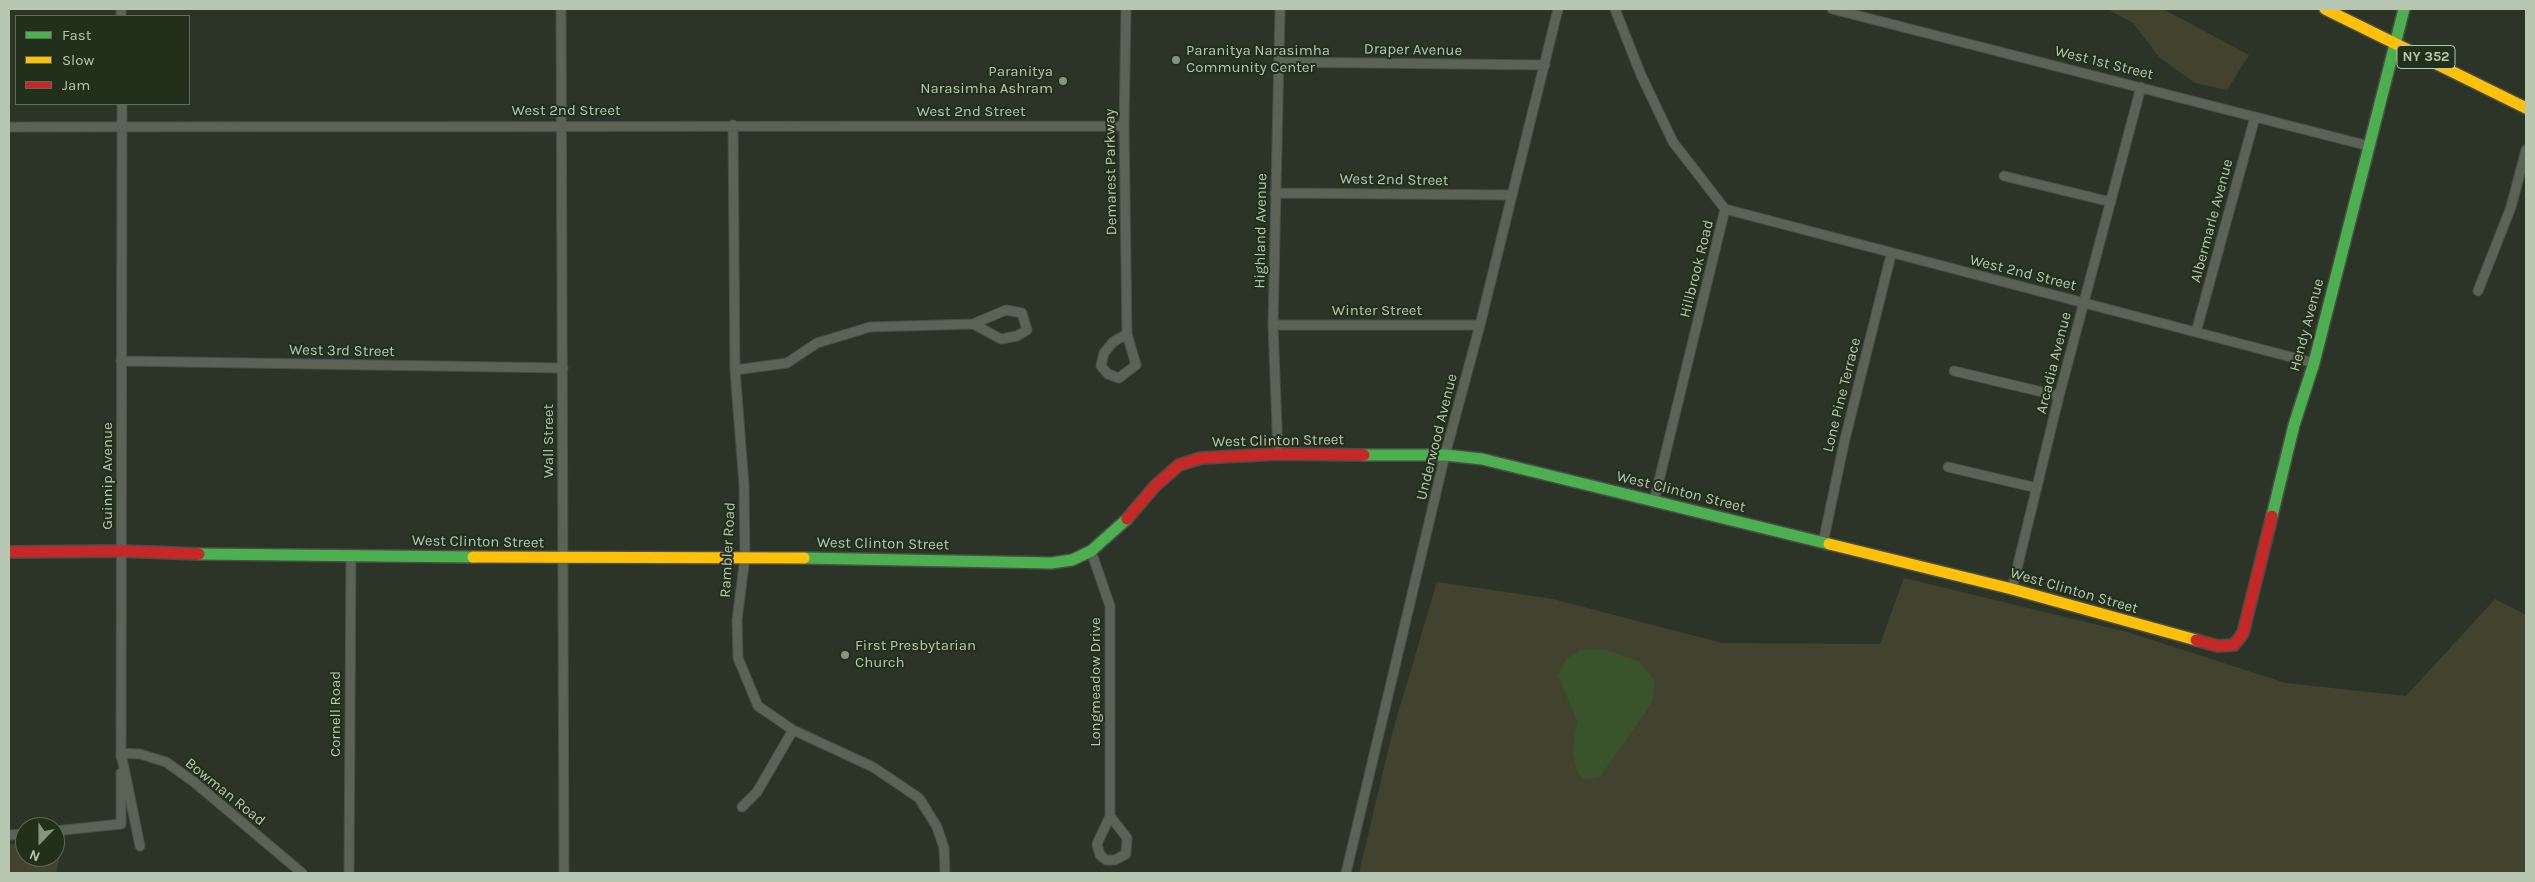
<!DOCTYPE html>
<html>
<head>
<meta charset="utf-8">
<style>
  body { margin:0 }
  #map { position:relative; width:2535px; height:882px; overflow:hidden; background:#2c3428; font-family:Karla,sans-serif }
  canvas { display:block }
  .frame { position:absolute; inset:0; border:10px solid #b7c6b1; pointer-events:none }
  .legend { position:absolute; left:15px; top:15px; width:175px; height:90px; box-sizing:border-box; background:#212f1b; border:1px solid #5d6b57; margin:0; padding:6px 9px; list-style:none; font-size:15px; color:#b7c6b1 }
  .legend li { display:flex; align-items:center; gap:10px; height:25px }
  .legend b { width:25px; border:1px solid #5d6b57 }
  .north { position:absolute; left:15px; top:817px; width:50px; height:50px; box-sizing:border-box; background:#212f1b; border:1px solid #5d6b57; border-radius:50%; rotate:202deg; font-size:14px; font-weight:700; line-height:20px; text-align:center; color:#b7c6b1 }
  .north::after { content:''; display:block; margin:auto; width:18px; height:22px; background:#869381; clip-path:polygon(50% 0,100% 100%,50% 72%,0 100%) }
</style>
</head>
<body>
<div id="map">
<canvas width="2535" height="882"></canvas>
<div class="frame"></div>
<ul class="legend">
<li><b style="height:6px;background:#4caf50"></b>Fast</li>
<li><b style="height:6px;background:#ffc107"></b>Slow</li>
<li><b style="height:6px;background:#c62828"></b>Jam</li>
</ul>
<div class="north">N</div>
</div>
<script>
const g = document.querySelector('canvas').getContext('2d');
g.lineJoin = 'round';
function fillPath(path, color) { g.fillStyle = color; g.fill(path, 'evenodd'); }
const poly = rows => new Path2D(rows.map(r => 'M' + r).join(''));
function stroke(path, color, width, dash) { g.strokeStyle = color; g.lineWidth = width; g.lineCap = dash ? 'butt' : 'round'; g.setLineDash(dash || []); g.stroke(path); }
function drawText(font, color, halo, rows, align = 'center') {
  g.font = font + ' Karla,sans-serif'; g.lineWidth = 4; g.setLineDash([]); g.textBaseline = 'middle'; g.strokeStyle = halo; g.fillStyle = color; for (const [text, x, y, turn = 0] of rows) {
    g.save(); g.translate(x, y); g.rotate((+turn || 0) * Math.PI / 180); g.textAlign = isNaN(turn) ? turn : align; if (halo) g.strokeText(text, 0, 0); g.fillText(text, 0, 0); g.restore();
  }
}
fillPath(poly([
  [2107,9,2163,9,2249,55,2227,90,2195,83,2159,57,2133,23],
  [1904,578,2127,632,2286,683,2406,696,2495,599,2526,615,2526,873,1359,873,1393,730,1437,582,1553,599,1722,643,1880,644],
  [55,842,63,842,56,873,9,873,9,844,25,844,25,857,55,857]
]), '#42432e');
fillPath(poly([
  [1581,650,1606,650,1640,662,1654,680,1653,701,1600,777,1590,779,1583,779,1577,772,1573,753,1577,720,1558,676,1567,658]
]), '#39532d');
const street = poly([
  [121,9,121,16],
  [561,9,564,873],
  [1126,9,1124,126,1127,334],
  [1615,9,1641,75,1673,142,1725,209,1654,501],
  [1832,9,2369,146],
  [1280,62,1545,65],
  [122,104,121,753,140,846],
  [733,125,735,370,744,485,745,557,737,620,738,658,758,706,793,730,873,767,919,798,937,827,944,848,945,873],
  [9,127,1124,126],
  [2004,176,2111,202],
  [1275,193,1512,195],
  [1725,209,2314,363],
  [2478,291,2511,207,2526,150],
  [1006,310,1022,313,1027,330,1017,336,1001,339,973,324,1006,310],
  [1273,325,1480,325],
  [2196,332,2255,117],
  [1127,334,1136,365,1119,378,1108,374,1101,366,1104,353,1113,342,1127,334],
  [121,361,563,368],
  [735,370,787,363,817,343,870,327,973,324],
  [1954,371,2059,396],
  [1278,454,1273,325,1280,9],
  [1948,467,2037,488],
  [1823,543,1844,443,1891,255],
  [1091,551,1110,606,1110,816],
  [2012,589,2059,396,2141,87],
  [121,757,121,753,140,754,166,762,194,782,302,873],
  [742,807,757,792,793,730],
  [1110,816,1127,838,1126,854,1115,860,1106,860,1100,855,1097,844,1110,816],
  [55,831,121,824,121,773],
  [9,835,25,834],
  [349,873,351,555],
  [1346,873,1445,455,1480,325,1558,9]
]);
const fast = poly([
  [1364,455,1445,455,1482,459,1829,544],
  [2272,516,2294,425,2314,363,2404,9],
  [199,554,473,557],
  [804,558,1051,563,1072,560,1091,551,1127,519]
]);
const slow = poly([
  [2325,9,2526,108],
  [1829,544,2012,589,2196,640],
  [473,557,804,558]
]);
const jam = poly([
  [1127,519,1155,486,1179,465,1201,458,1278,454,1364,455],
  [9,552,122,551,199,554],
  [2196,640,2218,646,2234,645,2243,633,2272,516]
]);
stroke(street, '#494f46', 11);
stroke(fast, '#494f46', 14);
stroke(slow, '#494f46', 14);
stroke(jam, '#494f46', 14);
stroke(street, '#5b6357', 9);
stroke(fast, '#4caf50', 11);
stroke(slow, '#ffc107', 11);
stroke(jam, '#c62828', 11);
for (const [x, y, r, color] of [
  [1176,60,5,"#869381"],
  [1063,81,5,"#869381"],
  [845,655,5,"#869381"]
]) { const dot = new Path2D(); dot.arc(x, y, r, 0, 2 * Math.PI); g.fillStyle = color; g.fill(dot); stroke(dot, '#212f1b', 2); }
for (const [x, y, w] of [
  [2426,57,58]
]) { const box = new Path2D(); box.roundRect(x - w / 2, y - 11.5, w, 23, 4); g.fillStyle = '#212f1b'; g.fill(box); stroke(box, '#b7c6b1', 1); }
drawText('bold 14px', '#b7c6b1', null, [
  ["NY 352",2426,57]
]);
drawText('15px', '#b7c6b1', '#212f1b', [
  ["Draper Avenue",1413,50,1],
  ["West 1st Street",2104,63,14],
  ["West 2nd Street",566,111],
  ["West 2nd Street",971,112],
  ["Demarest Parkway",1111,172,-91],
  ["West 2nd Street",1394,180,1],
  ["Albermarle Avenue",2212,221,-75],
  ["Highland Avenue",1261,231,-89],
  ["Hillbrook Road",1697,269,-76],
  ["West 2nd Street",2023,273,14],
  ["Winter Street",1377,311],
  ["Hendy Avenue",2307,325,-75],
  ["West 3rd Street",342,351,1],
  ["Arcadia Avenue",2054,363,-76],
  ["Lone Pine Terrace",1842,395,-76],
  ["Underwood Avenue",1437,437,-76],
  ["Wall Street",549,441,-90],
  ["West Clinton Street",1278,441,-1],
  ["Guinnip Avenue",108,476,-90],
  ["West Clinton Street",1681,492,14],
  ["West Clinton Street",478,542,1],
  ["West Clinton Street",883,544,1],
  ["Rambler Road",728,550,-87],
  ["West Clinton Street",2074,591,16],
  ["Longmeadow Drive",1096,682,-90],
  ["Cornell Road",336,714,-90],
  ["Bowman Road",225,792,39]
]);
drawText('15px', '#b7c6b1', '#212f1b', [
  ["Paranitya Narasimha",1186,51],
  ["Community Center",1186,68],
  ["Paranitya",1053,72,"right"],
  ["Narasimha Ashram",1053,89,"right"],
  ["First Presbytarian",855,646],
  ["Church",855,663]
], 'left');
</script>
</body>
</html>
